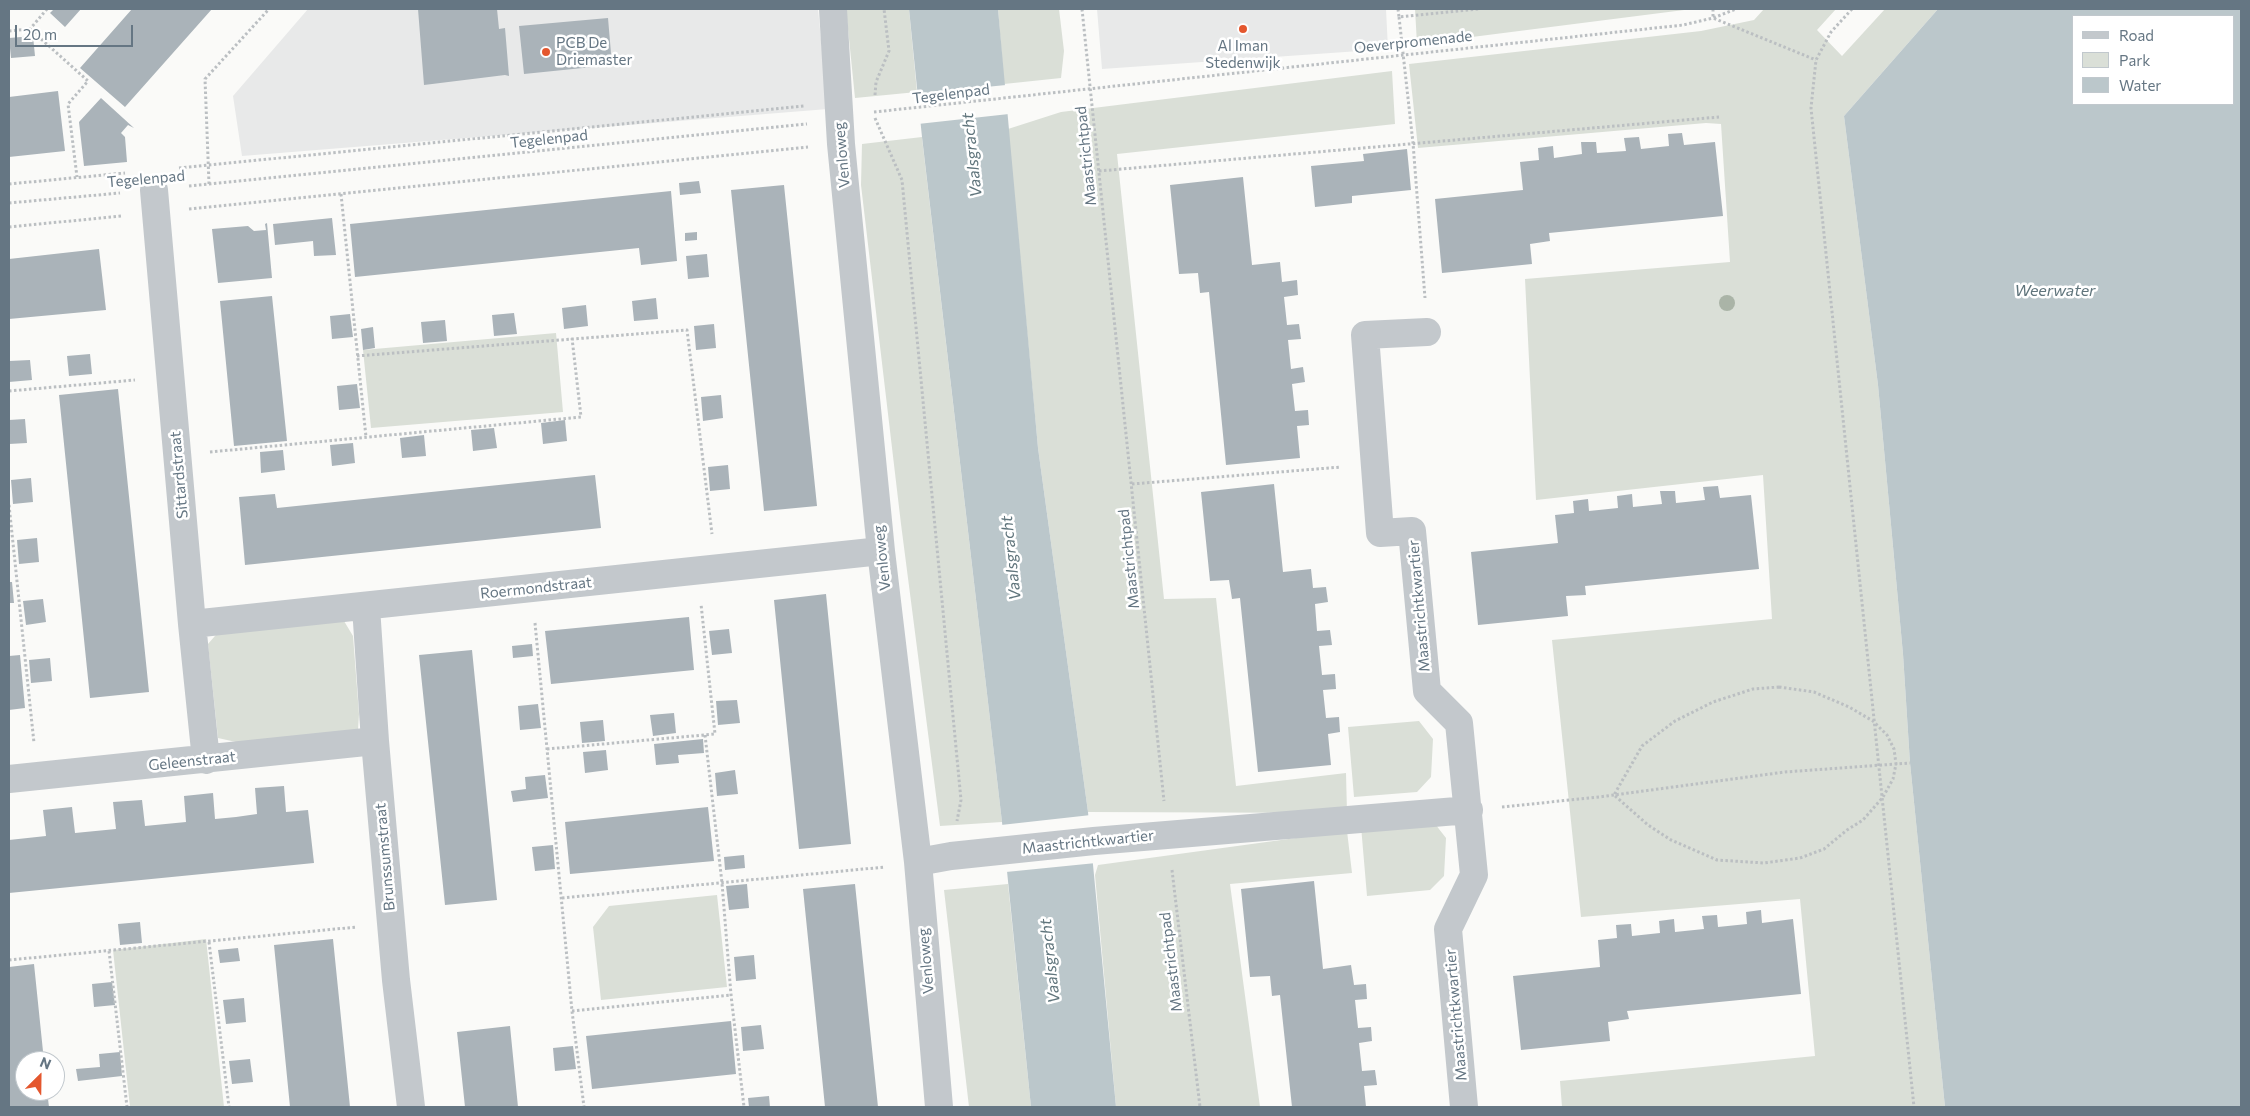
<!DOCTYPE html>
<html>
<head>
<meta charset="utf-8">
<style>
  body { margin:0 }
  #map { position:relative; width:2250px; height:1116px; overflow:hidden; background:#fafaf8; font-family:Commissioner,sans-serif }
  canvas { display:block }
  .frame { position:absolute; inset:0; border:10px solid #657683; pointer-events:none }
  .legend { position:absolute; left:2072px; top:15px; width:162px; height:90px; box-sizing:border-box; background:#fff; border:1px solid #c1c8cd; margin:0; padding:6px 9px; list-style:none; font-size:15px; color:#657683 }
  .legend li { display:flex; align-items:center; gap:10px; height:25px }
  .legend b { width:25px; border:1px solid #c1c8cd }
  .north { position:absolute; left:15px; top:1051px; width:50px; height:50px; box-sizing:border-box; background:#fff; border:1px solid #c1c8cd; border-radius:50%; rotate:23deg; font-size:14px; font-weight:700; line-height:20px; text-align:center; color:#657683 }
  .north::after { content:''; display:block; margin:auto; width:18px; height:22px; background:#e4572e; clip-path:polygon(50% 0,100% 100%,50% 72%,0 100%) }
  .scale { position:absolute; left:15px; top:25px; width:118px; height:22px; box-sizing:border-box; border:2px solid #657683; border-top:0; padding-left:6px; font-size:15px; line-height:18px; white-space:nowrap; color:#657683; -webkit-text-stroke:4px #fff; paint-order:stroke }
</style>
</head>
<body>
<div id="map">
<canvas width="2250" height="1116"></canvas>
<div class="frame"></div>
<ul class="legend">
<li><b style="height:6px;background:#c3c8cc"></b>Road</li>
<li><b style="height:14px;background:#dadfd7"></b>Park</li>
<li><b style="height:14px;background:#bbc7cb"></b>Water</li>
</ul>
<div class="north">N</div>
<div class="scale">20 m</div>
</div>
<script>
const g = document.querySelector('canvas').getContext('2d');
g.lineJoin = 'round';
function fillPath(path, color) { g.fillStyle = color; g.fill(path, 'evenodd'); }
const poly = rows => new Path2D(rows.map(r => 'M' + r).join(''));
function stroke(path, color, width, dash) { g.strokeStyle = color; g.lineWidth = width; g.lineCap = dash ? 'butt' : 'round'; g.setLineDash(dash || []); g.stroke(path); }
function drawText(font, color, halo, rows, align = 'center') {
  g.font = font + ' Commissioner,sans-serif'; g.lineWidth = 5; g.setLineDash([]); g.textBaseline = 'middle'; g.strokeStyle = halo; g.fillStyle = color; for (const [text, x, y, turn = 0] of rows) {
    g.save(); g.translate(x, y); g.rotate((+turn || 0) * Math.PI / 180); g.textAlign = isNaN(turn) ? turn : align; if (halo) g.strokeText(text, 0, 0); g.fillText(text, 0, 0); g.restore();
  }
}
fillPath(poly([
  [308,9,818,9,828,109,242,156,233,96],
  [1097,9,1386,9,1388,49,1102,69]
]), '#e8e9e9');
fillPath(poly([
  [846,9,909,9,917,92,855,98],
  [998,9,1059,9,1064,51,1061,78,1004,84],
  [1415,9,1692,9,1417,44],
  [1764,9,1836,9,1817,30,1842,56,1885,9,1938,9,1844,116,1878,385,1903,654,1910,763,1945,1107,1562,1107,1560,1081,1815,1056,1800,899,1581,917,1552,640,1772,619,1763,475,1536,500,1525,279,1730,262,1721,124,1706,123,1418,148,1409,64,1701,31,1754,20],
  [1392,71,1395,124,1117,154,1164,599,1216,598,1236,786,1346,773,1347,813,1088,812,1038,448,1008,129,1061,112],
  [922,137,922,138,1002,822,940,826,901,524,861,185,862,144],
  [556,333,563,412,371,428,363,350],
  [344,621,353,636,359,714,358,730,236,742,218,738,208,644,221,629],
  [1419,721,1433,739,1431,777,1417,792,1354,797,1348,727],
  [1432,820,1446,838,1444,876,1430,890,1367,896,1361,826],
  [1347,831,1352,873,1230,884,1260,1107,1116,1107,1095,875,1098,865],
  [1008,884,1031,1107,969,1107,944,890],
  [717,895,727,987,601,1000,593,927,609,906],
  [206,939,224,1107,130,1107,113,950]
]), '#dadfd7');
fillPath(poly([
  [909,9,998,9,1038,448,1088,812,1116,1107,1031,1107,1002,822,922,137],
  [1938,9,2241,9,2241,1107,1945,1107,1910,763,1903,654,1878,385,1844,116],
  [2234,16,2234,104,2074,104,2074,16]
]), '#bbc7cb');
fillPath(poly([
  [1006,85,1009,114,918,124,915,94],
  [1091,815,1096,863,1006,872,1001,825]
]), '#fafaf8');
fillPath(poly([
  [54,9,81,9,65,27,50,13],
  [132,9,212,9,125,107,80,68],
  [418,9,497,9,499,29,505,28,509,76,505,75,424,85],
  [608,18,612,65,524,74,519,26],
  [33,36,35,56,11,58,9,38],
  [58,91,65,151,9,157,9,97],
  [101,98,134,128,128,125,121,133,125,137,127,162,84,166,79,122],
  [1682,133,1684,145,1715,142,1723,216,1549,233,1550,241,1530,244,1532,264,1442,273,1435,199,1523,190,1520,162,1539,160,1538,148,1553,146,1554,158,1582,154,1581,142,1596,142,1597,153,1626,151,1624,138,1639,137,1641,149,1669,146,1668,134],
  [1407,149,1411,190,1352,196,1352,203,1315,207,1311,166,1364,161,1363,154],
  [1243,177,1252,265,1280,262,1282,282,1297,280,1298,295,1284,297,1287,325,1299,324,1301,339,1288,340,1291,369,1303,367,1305,382,1292,384,1295,411,1308,410,1309,425,1297,426,1300,458,1226,465,1209,292,1200,293,1198,273,1179,274,1170,185],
  [699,181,701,193,680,195,679,183],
  [784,185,817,506,764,511,731,190],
  [671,191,677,261,641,265,639,248,355,277,350,224],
  [332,218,336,255,314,256,313,241,275,245,273,224],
  [267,223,272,278,218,283,212,229,248,226,254,231,266,230,265,224],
  [697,232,697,240,685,241,685,233],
  [99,249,106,310,9,319,9,259],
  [707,254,709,277,688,279,686,256],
  [272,296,287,441,234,446,220,301],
  [656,298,658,319,634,321,632,301],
  [586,305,588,326,564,329,562,308],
  [514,313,517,334,494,336,492,315],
  [350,314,353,337,332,339,330,316],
  [445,320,447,341,423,343,421,322],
  [714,324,716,348,696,350,694,326],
  [373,327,375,348,363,350,361,329],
  [90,354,92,374,69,376,67,356],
  [30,360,32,380,9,382,9,361],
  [357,384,360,408,339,410,337,386],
  [118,389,149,692,90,698,59,395],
  [721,395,723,418,703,421,701,397],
  [25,419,27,443,9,444,9,420],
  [565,420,567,441,543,444,541,423],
  [494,428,497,448,473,451,471,430],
  [424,435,426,456,402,458,400,438],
  [353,443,355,463,332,466,330,445],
  [283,450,285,470,261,473,260,452],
  [728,465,730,489,710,491,708,467],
  [595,475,601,528,245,565,239,497,275,494,277,508],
  [31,478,33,502,13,504,11,480],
  [1274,484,1283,572,1311,569,1313,588,1326,587,1328,602,1315,604,1317,631,1330,630,1332,645,1319,646,1322,675,1335,674,1336,689,1323,690,1326,718,1339,717,1340,732,1328,734,1331,765,1258,772,1240,598,1232,599,1229,580,1210,581,1201,492],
  [1718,486,1720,498,1751,495,1759,569,1585,586,1586,595,1566,596,1568,616,1478,625,1471,552,1558,543,1555,515,1574,513,1573,501,1588,499,1589,511,1618,508,1617,496,1632,494,1633,507,1662,504,1660,491,1675,491,1676,503,1705,500,1703,487],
  [37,538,39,562,19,564,17,540],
  [9,582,12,582,14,603,9,603],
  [826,594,851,844,799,849,774,600],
  [43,599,46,622,26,625,23,601],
  [689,617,694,670,551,684,545,631],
  [729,629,732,653,712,655,709,631],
  [532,644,533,656,513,658,512,646],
  [472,650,497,900,445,905,419,655],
  [20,655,25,708,9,710,9,656],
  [50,658,52,681,31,683,29,660],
  [737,700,740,723,718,725,716,701],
  [538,704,541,728,520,730,518,706],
  [674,713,676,733,653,736,650,715],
  [603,720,605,741,582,743,580,722],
  [703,739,704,753,678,755,679,763,656,765,654,744],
  [606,750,608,770,585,773,583,752],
  [735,770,738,794,717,796,715,773],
  [545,775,548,798,513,802,511,791,526,789,525,777],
  [284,786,286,812,308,810,314,863,9,893,9,840,46,836,43,810,72,807,75,833,116,829,113,802,142,800,145,826,186,822,184,796,213,793,215,819,236,817,257,814,255,788],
  [708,807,714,861,570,874,565,822],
  [553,845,555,869,535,871,532,847],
  [744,855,745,868,725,870,724,857],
  [1314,881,1323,969,1351,965,1354,985,1366,984,1367,999,1355,1000,1358,1028,1371,1027,1372,1041,1359,1043,1362,1071,1375,1070,1377,1085,1364,1086,1366,1107,1292,1107,1280,995,1272,996,1270,976,1250,977,1241,889],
  [747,884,749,908,729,910,726,886],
  [855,884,878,1107,825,1107,803,889],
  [1761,910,1762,923,1793,919,1801,994,1627,1011,1629,1019,1608,1022,1610,1041,1521,1050,1513,976,1600,967,1598,940,1617,938,1616,925,1631,924,1632,936,1660,933,1659,921,1674,919,1675,932,1704,929,1702,916,1717,915,1718,927,1747,924,1746,912],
  [140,922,142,943,120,945,118,924],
  [333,939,350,1107,290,1107,274,945],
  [238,948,240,961,220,963,218,950],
  [754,955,756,979,736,981,734,957],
  [34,964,44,1061,25,1061,25,1091,47,1091,49,1107,9,1107,9,967],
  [112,982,115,1005,94,1007,92,984],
  [244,998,246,1022,226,1024,223,1000],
  [731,1021,736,1074,592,1089,586,1036],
  [761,1025,764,1049,743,1051,741,1027],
  [510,1026,518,1107,465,1107,457,1032],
  [573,1046,576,1069,555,1071,553,1048],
  [120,1052,122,1076,78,1081,76,1069,100,1067,99,1054],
  [250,1059,253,1082,232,1084,229,1061],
  [769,1096,770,1107,749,1107,748,1098]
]), '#aab3b9');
stroke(poly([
  [1082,9,1164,801],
  [1398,9,1399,17,1479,9],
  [1713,9,1713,18,1816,60],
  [1852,9,1831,32,1816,60,1811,108,1914,1107],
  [1399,17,1413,143,1425,298],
  [30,29,88,81,68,104,77,177],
  [9,31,30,29,47,9],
  [875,95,876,82,889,51,884,9],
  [874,112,1683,25,1713,18,1736,9],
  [875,118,902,180,961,800,957,821],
  [179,168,804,106],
  [1099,171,1719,117],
  [9,184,125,173],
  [209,184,205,79,269,9],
  [189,186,807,124],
  [341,194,366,437],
  [9,203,120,193],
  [189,209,808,147],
  [9,227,121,216],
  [357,356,687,330,712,534],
  [9,391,135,380],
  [210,452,581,417,572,338],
  [1132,484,1341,467],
  [9,505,34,743],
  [535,623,572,1011,584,1107],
  [1779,687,1814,692,1849,707,1873,721,1887,735,1894,749,1896,764,1893,779,1883,797,1863,820,1847,830,1824,849,1800,858,1764,863,1717,860,1671,840,1648,825,1614,795,1642,746,1675,721,1713,702,1753,689,1779,687],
  [705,735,722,883,731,995,744,1107],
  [547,749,715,734,701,604],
  [1502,807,1599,797,1785,772,1910,763],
  [1172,870,1200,1107],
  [562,898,885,867],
  [209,942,229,1107],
  [109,951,127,1107],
  [9,960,357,927],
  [572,1011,731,995]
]), '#bbbfc2', 3, [2.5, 2.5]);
stroke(poly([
  [833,9,841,144,881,551,918,862,939,1107],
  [154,190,192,624,206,760],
  [1427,332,1365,335,1380,533,1412,531,1427,691,1459,723,1474,875,1448,929,1464,1107],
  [366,607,375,741,396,980,411,1107],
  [192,624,881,551],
  [9,779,375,741],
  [918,862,951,856,1094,841,1469,810]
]), '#c3c8cc', 28);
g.fillStyle = '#aab4a7';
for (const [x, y] of [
  [1727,303]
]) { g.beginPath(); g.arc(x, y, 8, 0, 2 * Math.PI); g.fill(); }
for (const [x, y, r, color] of [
  [1243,29,5,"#e4572e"],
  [546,52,5,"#e4572e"]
]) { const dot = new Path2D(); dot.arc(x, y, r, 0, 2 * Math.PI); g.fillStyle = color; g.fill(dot); stroke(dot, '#fff', 2); }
drawText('15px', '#657683', '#fff', [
  ["Oeverpromenade",1413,42,-6],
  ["Tegelenpad",951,94,-7],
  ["Tegelenpad",549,139,-6],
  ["Venloweg",842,155,-95],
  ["Maastrichtpad",1086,156,-96],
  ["Tegelenpad",146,179,-5],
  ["Sittardstraat",179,475,-95],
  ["Venloweg",882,558,-96],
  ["Maastrichtpad",1129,559,-96],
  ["Roermondstraat",536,588,-6],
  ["Maastrichtkwartier",1419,606,-95],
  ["Geleenstraat",192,761,-6],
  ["Maastrichtkwartier",1088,842,-6],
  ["Brunssumstraat",385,857,-95],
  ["Venloweg",926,961,-95],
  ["Maastrichtpad",1171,962,-97],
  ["Maastrichtkwartier",1456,1015,-95]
]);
drawText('15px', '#657683', '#fff', [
  ["PCB De",556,43],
  ["Driemaster",556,60],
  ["Al Iman",1243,46,"center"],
  ["Stedenwijk",1243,63,"center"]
], 'left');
drawText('italic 16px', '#60757c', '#fff', [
  ["Vaalsgracht",972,155,-96],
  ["Weerwater",2055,291],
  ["Vaalsgracht",1011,558,-96],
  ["Vaalsgracht",1050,961,-96]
]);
</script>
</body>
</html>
